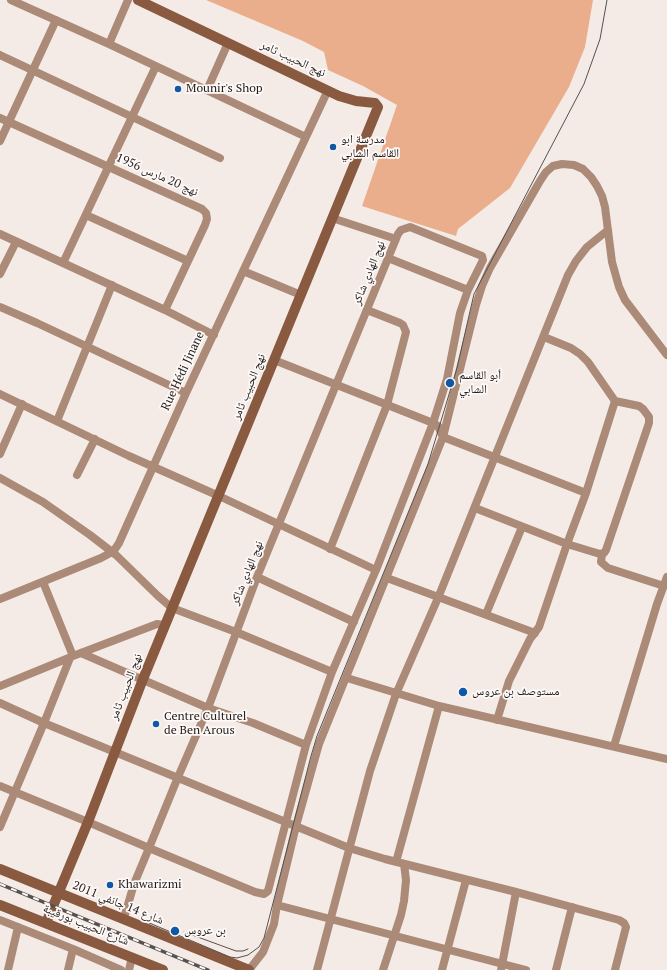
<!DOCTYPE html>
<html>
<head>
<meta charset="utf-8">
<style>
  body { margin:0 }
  canvas { display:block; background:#f4ebe7 }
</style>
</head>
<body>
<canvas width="667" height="970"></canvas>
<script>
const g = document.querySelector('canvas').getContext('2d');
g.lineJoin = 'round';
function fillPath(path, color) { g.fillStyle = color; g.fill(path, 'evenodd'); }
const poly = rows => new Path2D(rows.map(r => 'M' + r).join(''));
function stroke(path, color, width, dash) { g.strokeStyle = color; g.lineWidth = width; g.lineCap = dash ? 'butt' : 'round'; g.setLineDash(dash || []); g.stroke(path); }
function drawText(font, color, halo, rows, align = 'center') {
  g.font = font + ' "PT Serif","Noto Naskh Arabic",serif'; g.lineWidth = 3.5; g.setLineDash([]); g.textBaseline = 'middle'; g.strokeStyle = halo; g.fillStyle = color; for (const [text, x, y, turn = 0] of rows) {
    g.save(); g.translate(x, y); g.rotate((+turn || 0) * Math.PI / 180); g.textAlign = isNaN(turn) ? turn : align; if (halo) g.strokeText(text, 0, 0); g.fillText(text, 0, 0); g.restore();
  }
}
fillPath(poly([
  [206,0,593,0,585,47,569,87,510,188,458,229,456,236,362,206,397,105,363,86,328,70,324,52,303,41]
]), '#ebae8d');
stroke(poly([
  [11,0,109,44,306,137],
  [109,44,128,0],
  [0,55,220,158],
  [207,90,228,43],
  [0,118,202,209,206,213,207,219,205,225,165,310],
  [0,141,56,20],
  [86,215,188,261],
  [332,218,396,239],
  [0,234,165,310,214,335],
  [388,258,468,290],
  [63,263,156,66],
  [243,271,301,295],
  [0,274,16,242],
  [0,307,37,323,186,393],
  [274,360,433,423,438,426,443,437,586,493],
  [0,394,129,456,219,496,376,570],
  [57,421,112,285],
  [0,454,22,404],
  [77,475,95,439],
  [0,478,43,502,90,535,116,555,158,596,172,608,236,632,332,672],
  [475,508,567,544,600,554,604,553,606,550,649,423,649,417,643,409,639,406,615,401],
  [330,549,387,405,406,332,403,325,400,323,367,310],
  [602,554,601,562,608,568,664,586],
  [257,577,354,622],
  [387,578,535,633],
  [43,582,73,656,157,624,165,625],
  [0,599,101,558,112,552,115,549,119,543,186,393,328,90],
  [486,614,522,527],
  [81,653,208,708,253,723,306,745],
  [70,658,44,723,349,848,385,859,516,892,619,920,624,923,626,927,615,970],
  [347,678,439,706,667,759],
  [0,686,71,657],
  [0,703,44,723,0,827],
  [497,720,509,681,530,639,539,627,567,544,586,493,615,401,588,362,580,354,571,348,544,337],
  [614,746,657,604,667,577],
  [0,786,88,822,149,848,255,892,264,894,268,891,306,745,332,672,376,570,433,423,447,379,460,313,468,290,483,260,482,256,410,227,401,230,398,234,257,577,208,708,178,777,149,848,134,884,124,918],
  [396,862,439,706],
  [277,905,526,970],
  [0,920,73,949,121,970],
  [8,970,18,927],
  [68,970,73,949],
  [129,970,132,957],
  [249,970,263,952,274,924,277,905,296,826,319,744,443,437,476,305,482,286,490,268,540,181,546,172,553,166,562,164,574,165,583,169,591,177,597,186,602,196,605,207,612,262,619,287,625,300,667,355],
  [317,970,370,771,396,694,438,598,568,275,576,261,587,247,608,230],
  [383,970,401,915,404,901,406,880,404,864],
  [442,970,466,880],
  [501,970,516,892],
  [556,970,572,907]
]), '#ac8a78', 8);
stroke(poly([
  [0,869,249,970],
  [0,905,163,970],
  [46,923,88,822,143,679,378,107,375,103,356,101,339,96,138,0]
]), '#895a40', 10);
stroke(poly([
  [147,922,230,957,237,958,248,955,259,947,264,938,311,756,317,736,428,464,457,368,474,294,584,84,600,39,607,0],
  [184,932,236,951,243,951,248,949]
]), '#55514f', 1);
const rail = poly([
  [0,884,208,970]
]);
stroke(rail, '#55514f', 3.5);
stroke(rail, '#fef9f7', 2, [6]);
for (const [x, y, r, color] of [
  [178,89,4,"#0f58a8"],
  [333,147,4,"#0f58a8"],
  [450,383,5,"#0f58a8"],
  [463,692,5,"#0f58a8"],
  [156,724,4,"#0f58a8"],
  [110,885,4,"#0f58a8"],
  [175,931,5,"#0f58a8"]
]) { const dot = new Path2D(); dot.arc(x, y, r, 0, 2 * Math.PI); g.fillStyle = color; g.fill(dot); stroke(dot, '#fef9f7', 1.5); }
drawText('12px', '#1f1c1b', '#fef9f7', [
  ["نهج الحبيب ثامر",293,59,25],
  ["نهج 20 مارس 1956",157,175,24],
  ["نهج الهادي شاكر",369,273,-68],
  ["Rue Hédi Jinane",183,371,-65],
  ["نهج الحبيب ثامر",249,387,-68],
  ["نهج الهادي شاكر",247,573,-68],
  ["نهج الحبيب ثامر",126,687,-69],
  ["شارع 14 جانفي 2011",118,903,22],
  ["شارع الحبيب بورقيبة",86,925,22]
]);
drawText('12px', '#1f1c1b', '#fef9f7', [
  ["Mounir's Shop",186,89],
  ["مدرسة ابو",341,140],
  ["القاسم الشابي",341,154],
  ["أبو القاسم",459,376],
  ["الشابي",459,390],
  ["مستوصف بن عروس",472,692],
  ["Centre Culturel",164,717],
  ["de Ben Arous",164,731],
  ["Khawarizmi",118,885],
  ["بن عروس",184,931]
], 'left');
</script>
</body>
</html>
